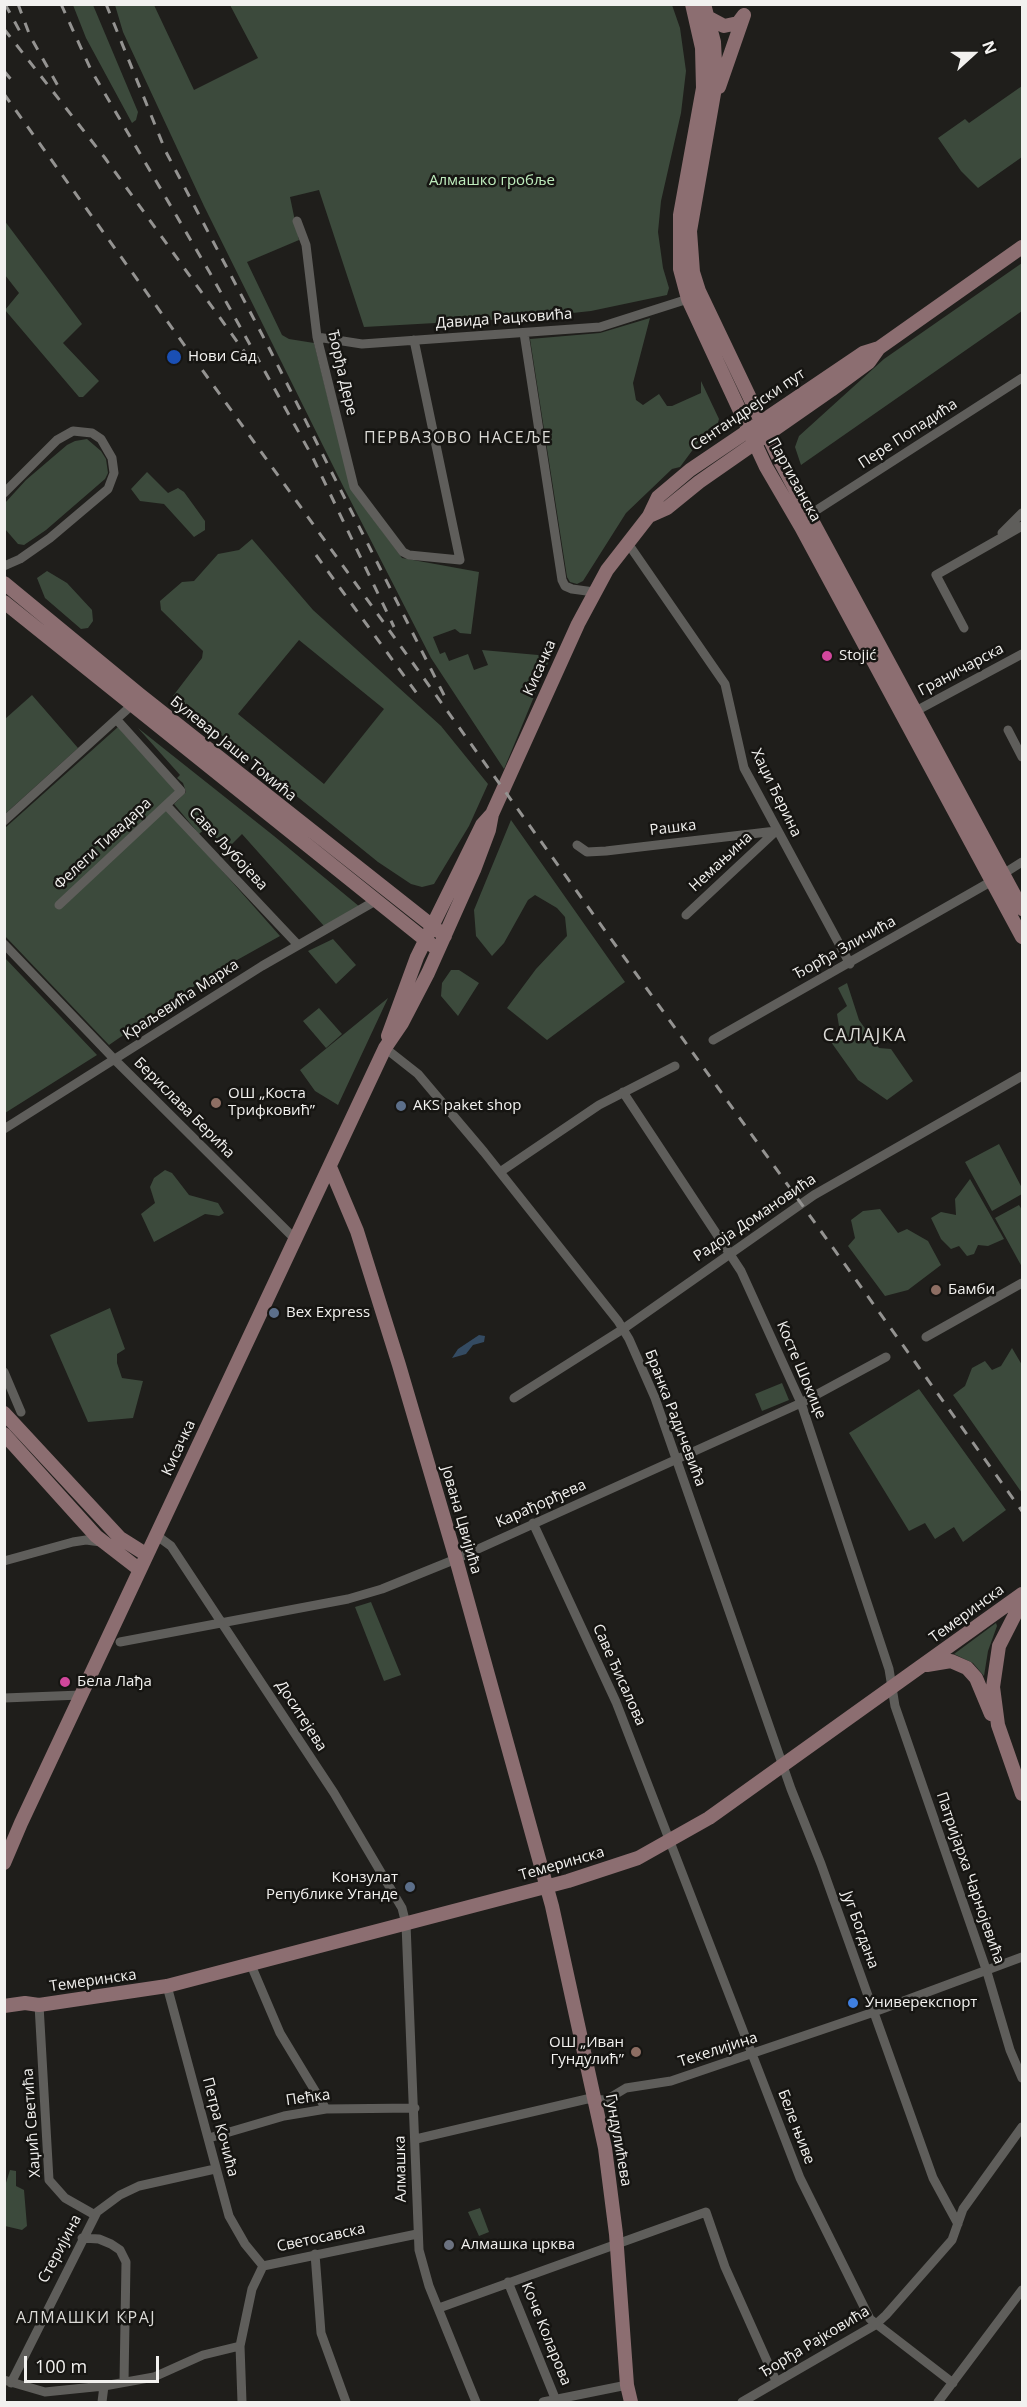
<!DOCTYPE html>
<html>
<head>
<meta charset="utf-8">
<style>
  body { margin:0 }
  #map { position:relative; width:1027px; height:2407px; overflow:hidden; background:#1f1e1b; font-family:"Open Sans",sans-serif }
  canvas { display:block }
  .frame { position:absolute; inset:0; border:6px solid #f2f1ef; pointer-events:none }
  .north { position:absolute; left:943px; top:24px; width:60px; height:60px; -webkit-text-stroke:4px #161512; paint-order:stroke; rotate:69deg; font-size:16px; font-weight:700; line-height:24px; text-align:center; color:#f2f1ef }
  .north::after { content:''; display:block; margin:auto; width:21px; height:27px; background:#f2f1ef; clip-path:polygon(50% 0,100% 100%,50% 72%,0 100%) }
  .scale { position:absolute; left:24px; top:2356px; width:135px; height:27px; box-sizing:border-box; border:3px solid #f2f1ef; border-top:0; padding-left:8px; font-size:18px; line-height:21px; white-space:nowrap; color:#f2f1ef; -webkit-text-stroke:4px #161512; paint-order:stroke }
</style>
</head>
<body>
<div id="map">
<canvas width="1027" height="2407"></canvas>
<div class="frame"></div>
<div class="north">N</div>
<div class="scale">100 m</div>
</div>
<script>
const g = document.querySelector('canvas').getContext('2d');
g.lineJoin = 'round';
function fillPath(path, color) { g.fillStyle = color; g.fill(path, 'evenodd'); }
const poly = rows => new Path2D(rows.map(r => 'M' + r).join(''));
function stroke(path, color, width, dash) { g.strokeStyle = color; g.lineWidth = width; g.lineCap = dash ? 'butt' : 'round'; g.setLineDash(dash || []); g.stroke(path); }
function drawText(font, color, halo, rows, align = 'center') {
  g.font = font + ' "Open Sans",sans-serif'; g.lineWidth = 5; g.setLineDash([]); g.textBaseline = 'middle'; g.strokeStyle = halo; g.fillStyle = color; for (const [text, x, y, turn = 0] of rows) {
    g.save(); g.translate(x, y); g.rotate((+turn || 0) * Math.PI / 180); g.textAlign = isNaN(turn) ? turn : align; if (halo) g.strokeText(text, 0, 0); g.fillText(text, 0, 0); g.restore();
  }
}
fillPath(poly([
  [73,5,93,5,138,112,136,120,132,123,86,38],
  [115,5,154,5,194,90,258,58,230,5,672,5,680,28,686,71,681,113,661,201,658,232,663,268,669,288,667,295,591,311,525,318,364,327,319,190,290,197,299,240,247,262,282,335,289,339,314,343,351,489,402,558,479,572,471,634,460,633,455,629,433,637,440,654,445,652,449,661,468,654,474,670,488,665,482,650,538,655,548,663,504,769,431,658,344,488,204,206,123,32],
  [1022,86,1022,157,978,188,961,171,938,138,965,119,969,123],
  [4,220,82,324,63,343,99,381,83,397,79,397,5,310,19,293,5,275],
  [1022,263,1022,311,801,465,795,447,799,436,884,359],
  [650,318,633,383,636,400,643,405,659,394,667,406,672,406,701,393,701,381,719,419,717,426,700,440,680,467,672,469,626,513,583,581,577,584,570,582,567,577,530,339,600,333],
  [87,439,101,451,106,459,108,473,105,479,46,530,24,545,18,544,5,529,5,503,26,480,67,445,75,441],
  [147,472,168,493,178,488,184,492,205,521,205,530,194,537,164,504,140,501,131,489],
  [252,539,313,610,441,726,488,784,469,826,434,884,422,887,411,884,378,862,173,696,202,658,203,651,161,610,160,601,182,582,194,581,218,554,239,550],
  [299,640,384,709,324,784,238,714],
  [47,571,67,583,92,610,93,621,88,628,81,629,45,598,37,578],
  [32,695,78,748,5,814,5,719],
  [118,727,176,791,163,804,280,936,212,974,109,1045,5,936,5,828],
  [138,728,274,836,360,907,324,926,242,834,226,850,207,827,199,834,174,804,186,792,183,783,177,778,180,775],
  [511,820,625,982,547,1040,507,1008,536,969,567,936,565,917,557,908,535,895,528,900,504,943,492,956,476,936,474,910],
  [333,939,356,965,336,984,308,951],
  [5,958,97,1055,5,1113],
  [451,970,459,970,479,983,458,1016,441,996,442,983],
  [847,983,859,1020,879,1048,891,1049,913,1081,887,1100,858,1080,831,1042,840,1032,837,1014,847,1006,838,988],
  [388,998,338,1105,315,1091,300,1070],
  [319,1008,342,1034,326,1048,303,1021],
  [999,1144,1022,1188,1022,1194,992,1211,965,1162],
  [165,1170,172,1173,189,1195,218,1203,224,1213,219,1216,205,1214,154,1242,141,1214,155,1203,150,1187,154,1178],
  [970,1179,1004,1239,988,1246,978,1245,974,1254,967,1256,959,1246,951,1249,941,1239,931,1218,941,1212,956,1215,955,1199],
  [1019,1205,1022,1210,1022,1267,995,1218],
  [880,1209,898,1233,907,1229,928,1241,941,1265,908,1290,885,1296,848,1246,855,1238,851,1220,863,1211],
  [110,1308,125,1349,117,1354,117,1363,122,1378,143,1381,133,1418,88,1422,50,1335],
  [1012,1348,1022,1365,1022,1493,953,1395,965,1386,972,1368,985,1361,992,1370,1001,1366],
  [782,1383,789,1400,762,1411,755,1394],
  [919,1389,1006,1510,963,1542,954,1527,935,1539,925,1523,909,1531,849,1433],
  [371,1602,401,1675,384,1681,355,1607],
  [996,1623,997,1626,988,1651,984,1676,973,1663,954,1654],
  [10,2170,16,2171,16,2186,24,2190,27,2226,22,2230,5,2226,5,2186],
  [480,2208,489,2232,479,2236,468,2212]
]), '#3c4a3c');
fillPath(poly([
  [479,1335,485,1336,484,1342,473,1345,466,1354,452,1358,458,1349]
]), '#344b62');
stroke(poly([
  [297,221,306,245,317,337,354,487,403,552,409,555,460,560,414,340],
  [524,333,562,580,565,586,572,589,594,592],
  [317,337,362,344,600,327,688,299],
  [4,493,57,440,73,431,92,433,101,439,112,458,114,473,108,489,50,538,20,559,4,566],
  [809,515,1022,378],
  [1002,533,1022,513],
  [627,542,725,684,744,768,850,964],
  [964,628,936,575,1022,526],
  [914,712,1022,654],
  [1008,730,1022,757],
  [167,806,298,945],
  [4,821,132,705],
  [577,845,587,852,606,851,776,831],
  [1003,874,1022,862],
  [59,905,181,791,117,720],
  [686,915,776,831],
  [4,944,115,1060,295,1239],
  [713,1040,992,881],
  [385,1048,418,1074,484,1152,618,1321,629,1339,655,1398,791,1789,821,1864,933,2178,958,2224],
  [623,1092,741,1271,801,1403,889,1669,895,1706,987,1972,1010,2050,1022,2078],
  [4,1129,262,966,377,900],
  [500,1172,599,1105,675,1066],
  [926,1337,1022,1283],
  [4,1372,21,1412],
  [514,1398,623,1329,814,1195,1022,1076],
  [533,1523,616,1702,800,2178,870,2319,953,2383],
  [156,1535,171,1546,334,1793,402,1908,406,1924,419,2250,429,2286,476,2402],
  [4,1561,73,1542,86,1540,101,1542],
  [120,1642,348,1599,382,1589,456,1559,801,1403,886,1357],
  [4,1698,81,1695],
  [251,1965,280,2033,326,2109],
  [167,1986,229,2216,245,2244,263,2266],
  [39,2005,49,2180,65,2198,95,2215],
  [209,2138,284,2116,326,2109,415,2108],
  [416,2139,587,2099,606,2100,626,2088,671,2081,874,2012,1022,1957],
  [82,2238,99,2239,111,2244,120,2250,126,2262,124,2382],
  [315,2254,321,2333,346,2402],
  [263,2266,417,2234],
  [508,2282,555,2398],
  [439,2308,706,2212,725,2267,776,2381],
  [4,2380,45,2392,104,2386,154,2377,203,2355,240,2346],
  [11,2383,97,2212,120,2195,139,2186,215,2169],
  [102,2402,104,2386],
  [242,2402,240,2346,252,2289,263,2266],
  [543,2402,627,2385],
  [742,2402,875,2325,886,2315,952,2240,963,2209,1022,2127],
  [938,2402,1022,2290]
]), '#5f5e5b', 9);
stroke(poly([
  [692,4,702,48,703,88,680,215,680,269,688,299,766,467,801,527,1022,937],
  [704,4,714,42,716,82,690,231,693,272,699,291,781,463,1022,909],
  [709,18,724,26,738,23,744,15],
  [719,87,744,15],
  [649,516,667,508,699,482,831,390,869,362,879,348],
  [4,583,140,695,445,936],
  [4,602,438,950],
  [388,1036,417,957,482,825,491,815],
  [330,1167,357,1231,399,1365,456,1559,552,1906,605,2148,616,2234,627,2385,631,2402],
  [4,1413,120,1538,147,1555],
  [4,1434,96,1536,140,1570],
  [1022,1601,999,1646,993,1687,998,1725,1022,1794],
  [927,1665,951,1661,967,1668,976,1678,991,1714],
  [4,1863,21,1823,385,1048,402,1023,428,973,474,870,489,830,492,814,578,624,607,570,649,516,658,497,690,470,863,353,879,348,1022,247],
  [4,2006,25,2003,39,2005,167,1986,568,1881,638,1858,709,1818,1022,1594]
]), '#8c6e71', 14);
stroke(poly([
  [5,4,24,39],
  [18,4,30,36,62,93],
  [61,4,91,70,210,273,312,456,394,627],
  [106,4,166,152,267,344,446,699],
  [4,29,105,158,246,354],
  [4,71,14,83],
  [4,94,1022,1511],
  [316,555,418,695]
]), '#949391', 3, [10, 10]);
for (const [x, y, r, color] of [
  [174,357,8,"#1a4fb4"],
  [827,656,6,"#d1479c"],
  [216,1103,6,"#8d6e63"],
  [401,1106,6,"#5c6f8a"],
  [936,1290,6,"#8d6e63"],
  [274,1313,6,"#5c6f8a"],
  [65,1682,6,"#d1479c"],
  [410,1887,6,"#5c6f8a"],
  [853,2003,6,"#3f7fe0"],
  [636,2052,6,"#8d6e63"],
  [449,2245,6,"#6b7280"]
]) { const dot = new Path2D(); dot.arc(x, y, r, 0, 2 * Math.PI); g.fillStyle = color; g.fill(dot); stroke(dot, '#161512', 2); }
drawText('15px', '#beecbd', '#161512', [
  ["Алмашко гробље",492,181]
]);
drawText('15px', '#f2f1ef', '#161512', [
  ["Давида Рацковића",504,319,-4],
  ["Ђорђа Дере",342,373,77],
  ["Сентандрејски пут",748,410,-34],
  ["Пере Попадића",908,434,-33],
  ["Партизанска",794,480,61],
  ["Кисачка",540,668,-66],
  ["Граничарска",961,670,-28],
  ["Булевар Јаше Томића",233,749,39],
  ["Хаџи Ђерина",776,793,64],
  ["Рашка",673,828,-7],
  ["Фелеги Тивадара",103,844,-43],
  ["Саве Љубојева",228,849,47],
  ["Немањина",721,862,-43],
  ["Ђорђа Зличића",845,948,-29],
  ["Краљевића Марка",181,1000,-33],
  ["Берислава Берића",184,1108,45],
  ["Радоја Домановића",755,1218,-34],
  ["Косте Шокице",801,1370,67],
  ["Бранка Радичевића",675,1418,69],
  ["Кисачка",179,1448,-65],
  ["Карађорђева",541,1504,-24],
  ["Јована Цвијића",461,1520,74],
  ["Темеринска",967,1614,-36],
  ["Саве Ђисалова",619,1675,66],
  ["Доситејева",301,1716,57],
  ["Темеринска",562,1864,-16],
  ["Патријарха Чарнојевића",970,1878,71],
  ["Југ Богдана",860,1930,70],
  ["Темеринска",93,1981,-8],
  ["Текелијина",718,2050,-18],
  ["Пећка",308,2098,-8],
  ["Хаџић Светића",32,2123,-94],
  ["Петра Кочића",220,2127,75],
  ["Беле њиве",796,2127,69],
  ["Гундулићева",618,2140,80],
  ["Алмашка",401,2169,-91],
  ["Светосавска",321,2238,-12],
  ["Стеријина",60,2249,-62],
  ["Коче Коларова",546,2334,68],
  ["Ђорђа Рајковића",815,2342,-31]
]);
drawText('15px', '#f2f1ef', '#161512', [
  ["Нови Сад",188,357],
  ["Stojić",839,656],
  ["ОШ „Коста",228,1094],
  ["Трифковић”",228,1111],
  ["AKS paket shop",413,1106],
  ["Бамби",948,1290],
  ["Bex Express",286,1313],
  ["Бела Лађа",77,1682],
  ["Конзулат",398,1878,"right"],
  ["Републике Уганде",398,1895,"right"],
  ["Универекспорт",865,2003],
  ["ОШ „Иван",624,2043,"right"],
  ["Гундулић”",624,2060,"right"],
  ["Алмашка црква",461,2245]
], 'left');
g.letterSpacing = '1.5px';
drawText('16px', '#dcdbd7', '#161512', [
  ["ПЕРВАЗОВО НАСЕЉЕ",458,438],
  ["АЛМАШКИ КРАЈ",86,2318]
]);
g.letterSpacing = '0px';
g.letterSpacing = '1.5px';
drawText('18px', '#dcdbd7', '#161512', [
  ["САЛАЈКА",865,1036]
]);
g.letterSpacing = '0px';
</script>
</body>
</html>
